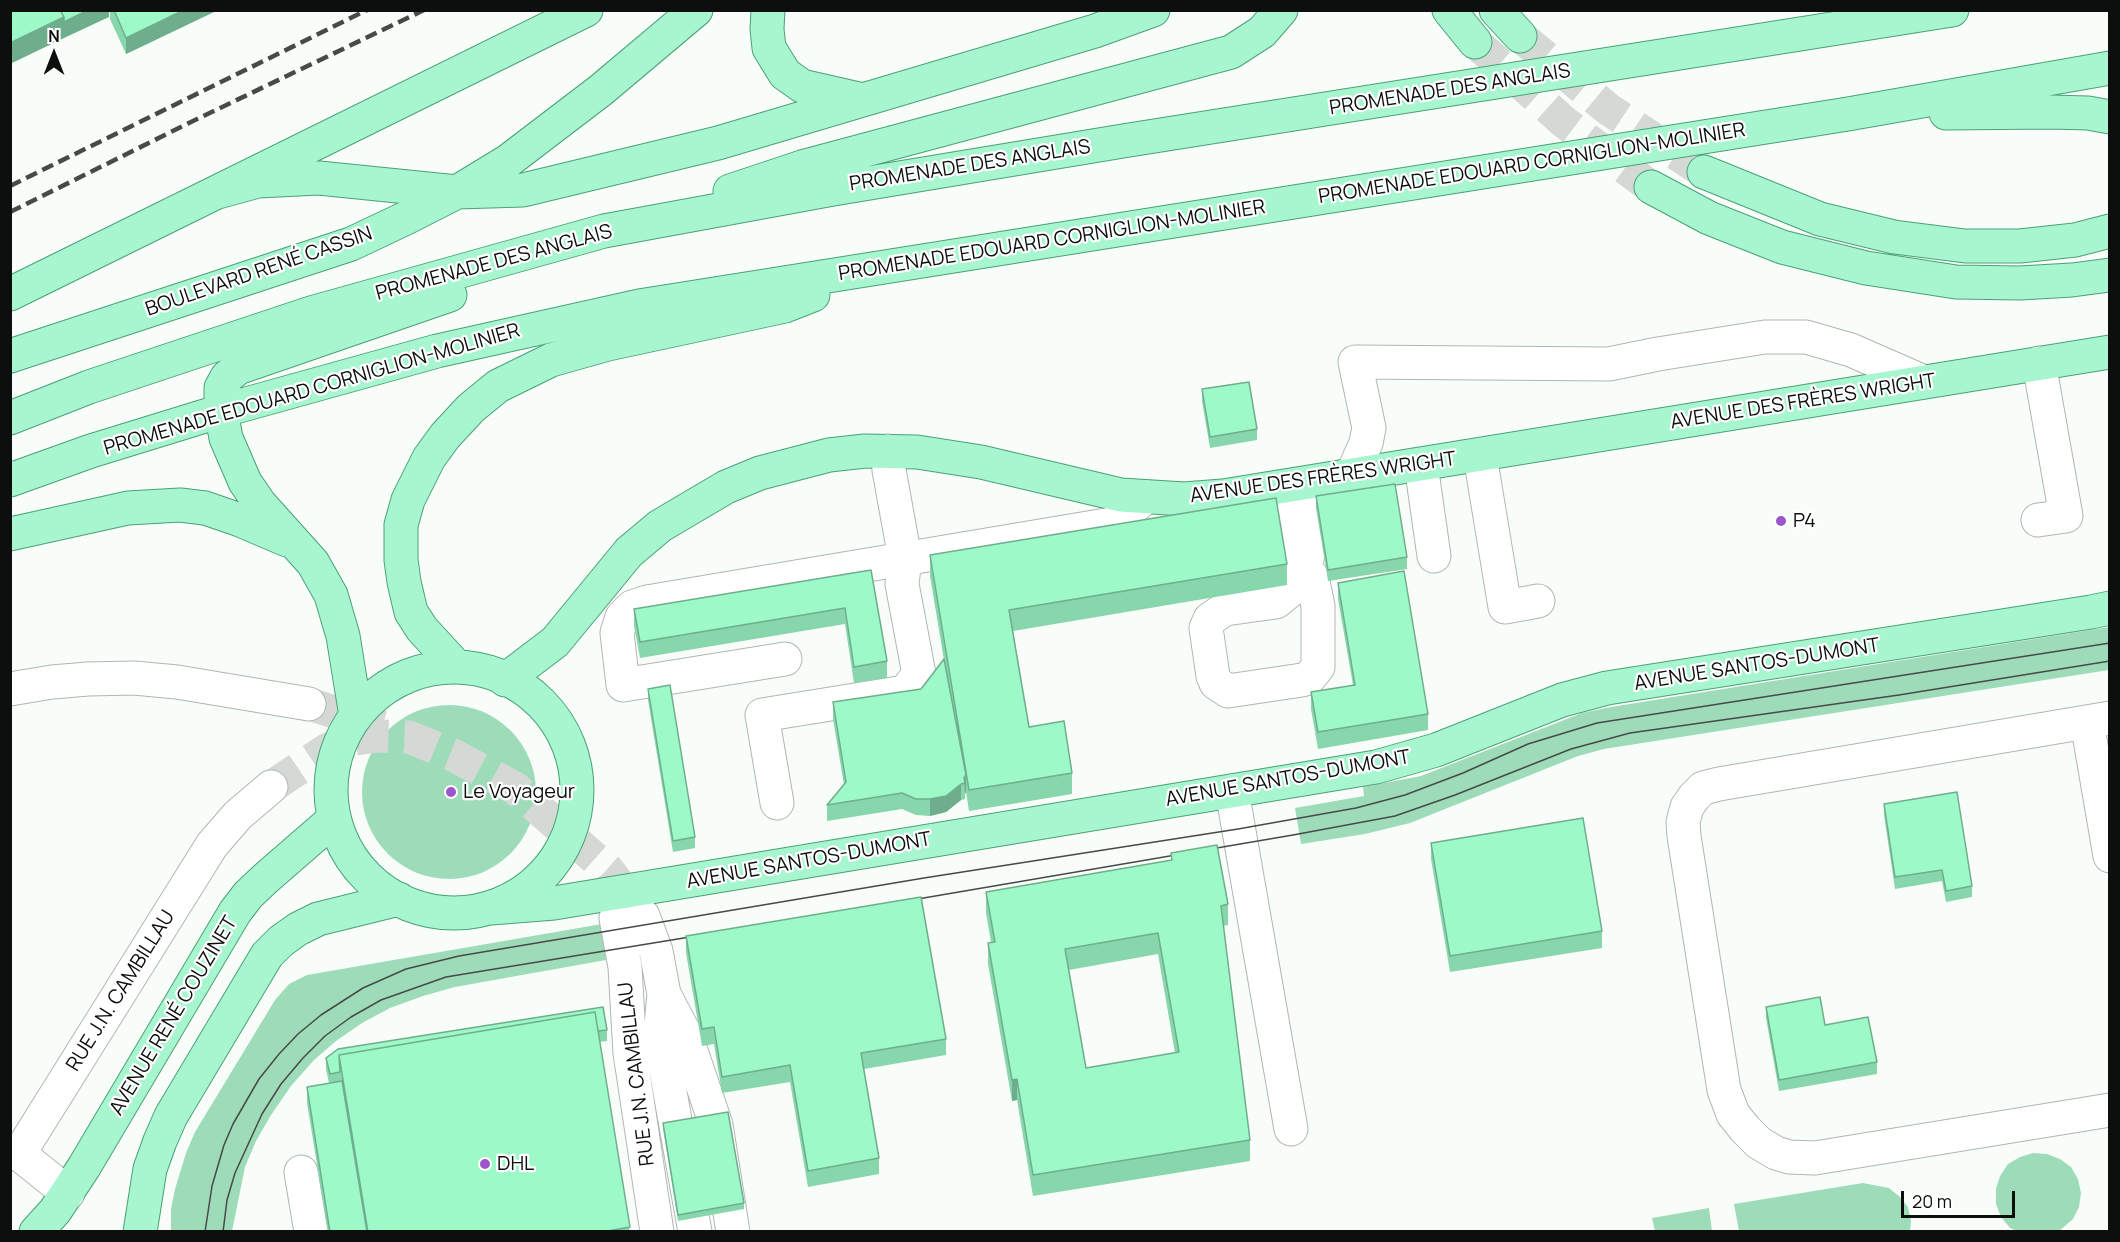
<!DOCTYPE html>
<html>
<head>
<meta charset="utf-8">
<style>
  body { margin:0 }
  #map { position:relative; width:2120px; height:1242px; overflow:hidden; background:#f8fdf9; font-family:Manrope,sans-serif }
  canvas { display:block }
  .frame { position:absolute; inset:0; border:12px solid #0d0f0e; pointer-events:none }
  .north { position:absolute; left:24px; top:24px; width:60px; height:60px; -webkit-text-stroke:4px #fff; paint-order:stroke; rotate:0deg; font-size:16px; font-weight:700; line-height:24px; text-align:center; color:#0d0f0e }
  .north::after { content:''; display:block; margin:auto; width:21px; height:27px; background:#0d0f0e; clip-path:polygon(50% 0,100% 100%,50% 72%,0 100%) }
  .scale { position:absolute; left:1901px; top:1191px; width:114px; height:27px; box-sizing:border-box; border:3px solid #0d0f0e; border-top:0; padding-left:8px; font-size:18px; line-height:21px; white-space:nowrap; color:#0d0f0e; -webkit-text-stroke:4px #fff; paint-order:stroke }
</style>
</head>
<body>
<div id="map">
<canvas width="2120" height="1242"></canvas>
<div class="frame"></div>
<div class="north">N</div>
<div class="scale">20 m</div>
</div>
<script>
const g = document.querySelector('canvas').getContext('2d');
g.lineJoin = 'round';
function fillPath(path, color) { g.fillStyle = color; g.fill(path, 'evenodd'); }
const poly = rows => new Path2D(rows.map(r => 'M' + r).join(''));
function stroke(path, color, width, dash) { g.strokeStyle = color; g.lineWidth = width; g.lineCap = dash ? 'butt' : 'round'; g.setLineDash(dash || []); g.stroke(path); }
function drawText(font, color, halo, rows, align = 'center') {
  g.font = font + ' Manrope,sans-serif'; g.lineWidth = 4.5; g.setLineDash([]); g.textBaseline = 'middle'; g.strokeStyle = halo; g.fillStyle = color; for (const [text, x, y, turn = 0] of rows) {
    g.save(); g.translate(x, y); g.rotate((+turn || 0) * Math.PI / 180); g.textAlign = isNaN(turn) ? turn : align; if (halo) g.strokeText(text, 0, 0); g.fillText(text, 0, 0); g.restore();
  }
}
fillPath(poly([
  [2109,627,2109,670,1604,749,1578,756,1410,823,1365,834,1301,844,1295,808,1364,796,1363,787,1421,776,1582,713,1611,707],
  '362 792a87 87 0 1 1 174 0a87 87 0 1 1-174 0Z',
  [602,924,606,960,455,987,423,996,390,1008,362,1023,336,1041,314,1060,291,1086,271,1115,256,1141,245,1167,232,1231,171,1232,171,1209,175,1189,186,1153,195,1132,275,1000,289,984,307,975],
  [2033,1153,2047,1154,2060,1159,2071,1167,2078,1179,2081,1193,2079,1207,2073,1219,2059,1231,2017,1231,2010,1228,2001,1217,1996,1204,1996,1189,2000,1176,2008,1164,2020,1157],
  [1863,1183,1889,1188,1900,1197,1908,1207,1911,1221,1910,1231,1739,1231,1734,1204],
  [1709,1208,1712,1231,1655,1231,1652,1218]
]), '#9edcb9');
stroke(poly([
  [309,704,382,727],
  [271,787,328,749,355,739,378,736,409,737,453,755,515,788,608,870,641,913]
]), '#d5d9d6', 33, [33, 16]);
stroke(poly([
  [1520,36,1608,109,1704,172],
  [1475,42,1564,122,1651,187]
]), '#d5d9d6', 33, [33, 16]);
const minor = poly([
  [1480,456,1505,607,1538,601],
  [1421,465,1434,556],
  [1351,477,1366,443,1369,428,1355,362,1609,364,1658,354,1765,337,1806,337,1851,350,1924,382],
  [1280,488,1292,556,1304,569,1312,577,1318,606,1318,667,1309,678,1302,680,1228,691,1216,683,1213,676,1206,628,1210,619,1225,609,1276,602,1292,589,1304,569,1310,548,1298,485],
  [2038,520,2066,516,2039,363],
  [785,659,623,685,617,633,622,617,632,607,647,602,1112,524,1146,497],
  [10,689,52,682,88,679,134,678,177,682,309,704],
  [2110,718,1719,784,1703,788,1694,797,1687,807,1683,822,1684,836,1724,1090,1733,1114,1745,1129,1759,1143,1776,1153,1789,1157,1815,1158,2110,1110],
  [2087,722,2110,856],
  [1232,791,1291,1129],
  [777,803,762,715,905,692,919,674,902,584,905,558,889,470,888,451],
  [643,916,656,951,664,994],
  [616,918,625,967,630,1053,657,1232],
  [301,1172,311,1232],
  [68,1193,19,1154,212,845,238,815,271,787],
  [695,1232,660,1036,664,994,686,1036,716,1125,733,1232]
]);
const major = poly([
  [768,10,767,29,769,48,785,74,802,86,859,99],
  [1449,10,1475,42],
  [1496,10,1520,36],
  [1946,113,2051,112,2088,113,2110,117],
  [1704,172,1820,219,1894,237,1965,246,2020,246,2075,240,2110,231],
  [1651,187,1709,218,1782,247,1866,268,1956,282,2020,283,2072,280,2110,275],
  [730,191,802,167,1231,52,1262,32,1281,10],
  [218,192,258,181,319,178,457,192,523,190,718,143,1095,31,1153,10],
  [10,294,586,10],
  [10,356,351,244,406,218,457,192,508,161,601,90,696,10],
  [10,418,89,387,311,313,604,231,833,189,1129,140,1952,10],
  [10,480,91,451,221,411,437,351,639,306,1848,114,2110,68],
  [10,534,128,508,180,505,205,508,240,520,287,540],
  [456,666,422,629,411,612,404,582,401,560,401,525,408,500,429,458,445,436,471,408,498,386,551,360,608,344,785,306,813,295],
  '331 790a123 123 0 1 1 246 0a123 123 0 1 1-246 0Z',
  [505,680,555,642,629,552,660,526,726,487,760,473,829,455,865,451,917,452,981,462,1121,495,1184,499,1223,496,2110,352],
  [356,716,343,636,331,595,313,563,260,504,245,482,226,438,221,411,221,388,227,377,238,368,450,295],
  [491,908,554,903,1376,767,1436,750,1562,700,1607,688,2091,612,2110,608],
  [36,1232,55,1211,84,1167,235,912,248,895,266,878,334,819],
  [140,1232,150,1169,160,1141,171,1116,267,955,281,941,298,929,318,919,399,899]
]);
stroke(minor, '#b1b6b3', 35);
stroke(major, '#4ba177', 35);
stroke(minor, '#fff', 33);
stroke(major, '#a7f6d0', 33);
stroke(poly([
  [906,901,1293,835,1395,816,1455,795,1571,749,1630,733,1899,695,2110,661],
  [205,1232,212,1186,224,1145,233,1124,259,1079,279,1054,298,1034,321,1015,363,988,406,969,459,956,924,878,1238,829,1356,808,1405,795,1463,773,1528,744,1597,723,2110,643],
  [223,1232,227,1200,235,1173,262,1114,281,1084,303,1058,325,1036,351,1017,381,1000,446,977,702,935]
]), '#474a48', 1.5);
stroke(poly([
  [10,186,367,10],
  [10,212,191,122,424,10]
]), '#474a48', 4.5, [12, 6]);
fillPath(poly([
  [110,10,218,10,126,54,110,19],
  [1202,389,1257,429,1257,440,1210,448,1202,401],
  [1316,496,1407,557,1407,569,1328,581,1316,508],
  [930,555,1287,564,1287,585,1013,631,1029,727,1072,773,1072,794,969,811,966,792,965,794,965,799,961,800,946,812,930,816,916,815,902,809,827,821,827,805,844,785,833,719,833,702,921,689,944,660,930,576],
  [871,570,887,661,887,678,854,683,845,624,640,658,634,626,634,609],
  [1338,583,1428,714,1428,730,1318,749,1311,709,1311,692,1353,685,1338,599],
  [648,689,695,837,695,848,673,852,648,700],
  [1884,804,1972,886,1972,897,1946,902,1942,881,1895,889,1884,815],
  [1431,843,1602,931,1602,948,1450,972,1431,859],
  [1171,853,1228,904,1228,925,1223,926,1250,1140,1250,1161,1033,1196,1017,1100,1012,1101,988,964,988,943,991,942,986,913,986,892,1171,860],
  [1158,954,1175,1053,1086,1068,1069,970],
  [686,936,946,1039,946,1055,864,1069,879,1158,879,1174,808,1187,790,1082,722,1093,714,1044,702,1046,686,953],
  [1766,1007,1825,1025,1877,1062,1877,1074,1779,1091,1766,1018],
  [607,1030,607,1041,599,1042,630,1232,328,1232,307,1103,307,1087,329,1083,326,1069,326,1058],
  [663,1123,744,1203,744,1209,678,1221,663,1129]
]), '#88d6ac');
fillPath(poly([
  [88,10,109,10,109,17,64,38,64,22],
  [184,10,218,10,126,54,126,38],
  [64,17,64,38,10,64,10,43],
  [966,775,966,792,965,794,964,778],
  [961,784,961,800,946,812,930,816,930,799],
  [1017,1079,1017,1100,1012,1101,1012,1080]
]), '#6fae8c');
const building = poly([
  [10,10,60,10,64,17,10,43,10,10],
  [60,10,88,10,64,22,64,17,60,10],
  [114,10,184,10,126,38,114,10],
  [1249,382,1257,429,1210,437,1202,389,1249,382],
  [1395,484,1407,557,1328,570,1316,496,1395,484],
  [1276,498,1287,564,1009,610,1029,727,1064,721,1072,773,969,790,930,555,1276,498],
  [871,570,887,661,854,667,845,608,640,642,634,609,871,570],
  [1404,571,1428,714,1318,732,1311,692,1355,685,1338,583,1404,571],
  [944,659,966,775,964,778,965,783,961,784,946,796,930,799,916,799,902,793,827,805,846,782,833,702,921,689,944,659],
  [670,685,695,837,673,841,648,689,670,685],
  [1957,792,1972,886,1946,891,1942,870,1895,877,1884,804,1957,792],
  [1583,818,1602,931,1450,956,1431,843,1583,818],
  [1217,845,1228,904,1221,906,1250,1140,1033,1175,1017,1079,1012,1080,988,943,995,942,986,892,1172,860,1171,853,1217,845],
  [1158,933,1179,1052,1086,1068,1065,949,1158,933],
  [921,897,946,1039,861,1053,879,1158,808,1171,790,1065,722,1077,714,1027,702,1029,686,936,921,897],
  [1820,997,1825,1025,1868,1017,1877,1062,1779,1080,1766,1007,1820,997],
  [603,1007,607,1030,598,1031,595,1012,339,1055,340,1072,330,1074,326,1058,338,1049,603,1007],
  [595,1012,630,1227,602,1232,368,1232,339,1055,595,1012],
  [342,1081,367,1232,330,1232,307,1087,342,1081],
  [728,1112,744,1203,678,1215,663,1123,728,1112]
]);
fillPath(building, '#9ef9c8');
stroke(building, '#6fae8c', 1.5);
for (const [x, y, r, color] of [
  [1781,521,6,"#9b56ca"],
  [451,792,6,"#9b56ca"],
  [485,1164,6,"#9b56ca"]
]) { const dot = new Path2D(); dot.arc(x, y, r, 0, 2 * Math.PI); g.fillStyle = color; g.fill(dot); stroke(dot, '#fff', 2); }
drawText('20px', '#0d0f0e', '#fff', [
  ["PROMENADE DES ANGLAIS",1450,90,-9],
  ["PROMENADE EDOUARD CORNIGLION-MOLINIER",1532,164,-9],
  ["PROMENADE DES ANGLAIS",970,166,-9],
  ["PROMENADE EDOUARD CORNIGLION-MOLINIER",1052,241,-9],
  ["PROMENADE DES ANGLAIS",494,263,-15],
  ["BOULEVARD RENÉ CASSIN",259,272,-19],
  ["PROMENADE EDOUARD CORNIGLION-MOLINIER",312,390,-16],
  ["AVENUE DES FRÈRES WRIGHT",1803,402,-9],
  ["AVENUE DES FRÈRES WRIGHT",1323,478,-8],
  ["AVENUE SANTOS-DUMONT",1757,665,-9],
  ["AVENUE SANTOS-DUMONT",1288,779,-10],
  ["AVENUE SANTOS-DUMONT",809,861,-10],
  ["RUE J.N. CAMBILLAU",121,991,-58],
  ["AVENUE RENÉ COUZINET",174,1016,-59],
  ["RUE J.N. CAMBILLAU",637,1074,-97]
]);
drawText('20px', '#0d0f0e', '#fff', [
  ["P4",1793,521],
  ["Le Voyageur",463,792],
  ["DHL",497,1164]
], 'left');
</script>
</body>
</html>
